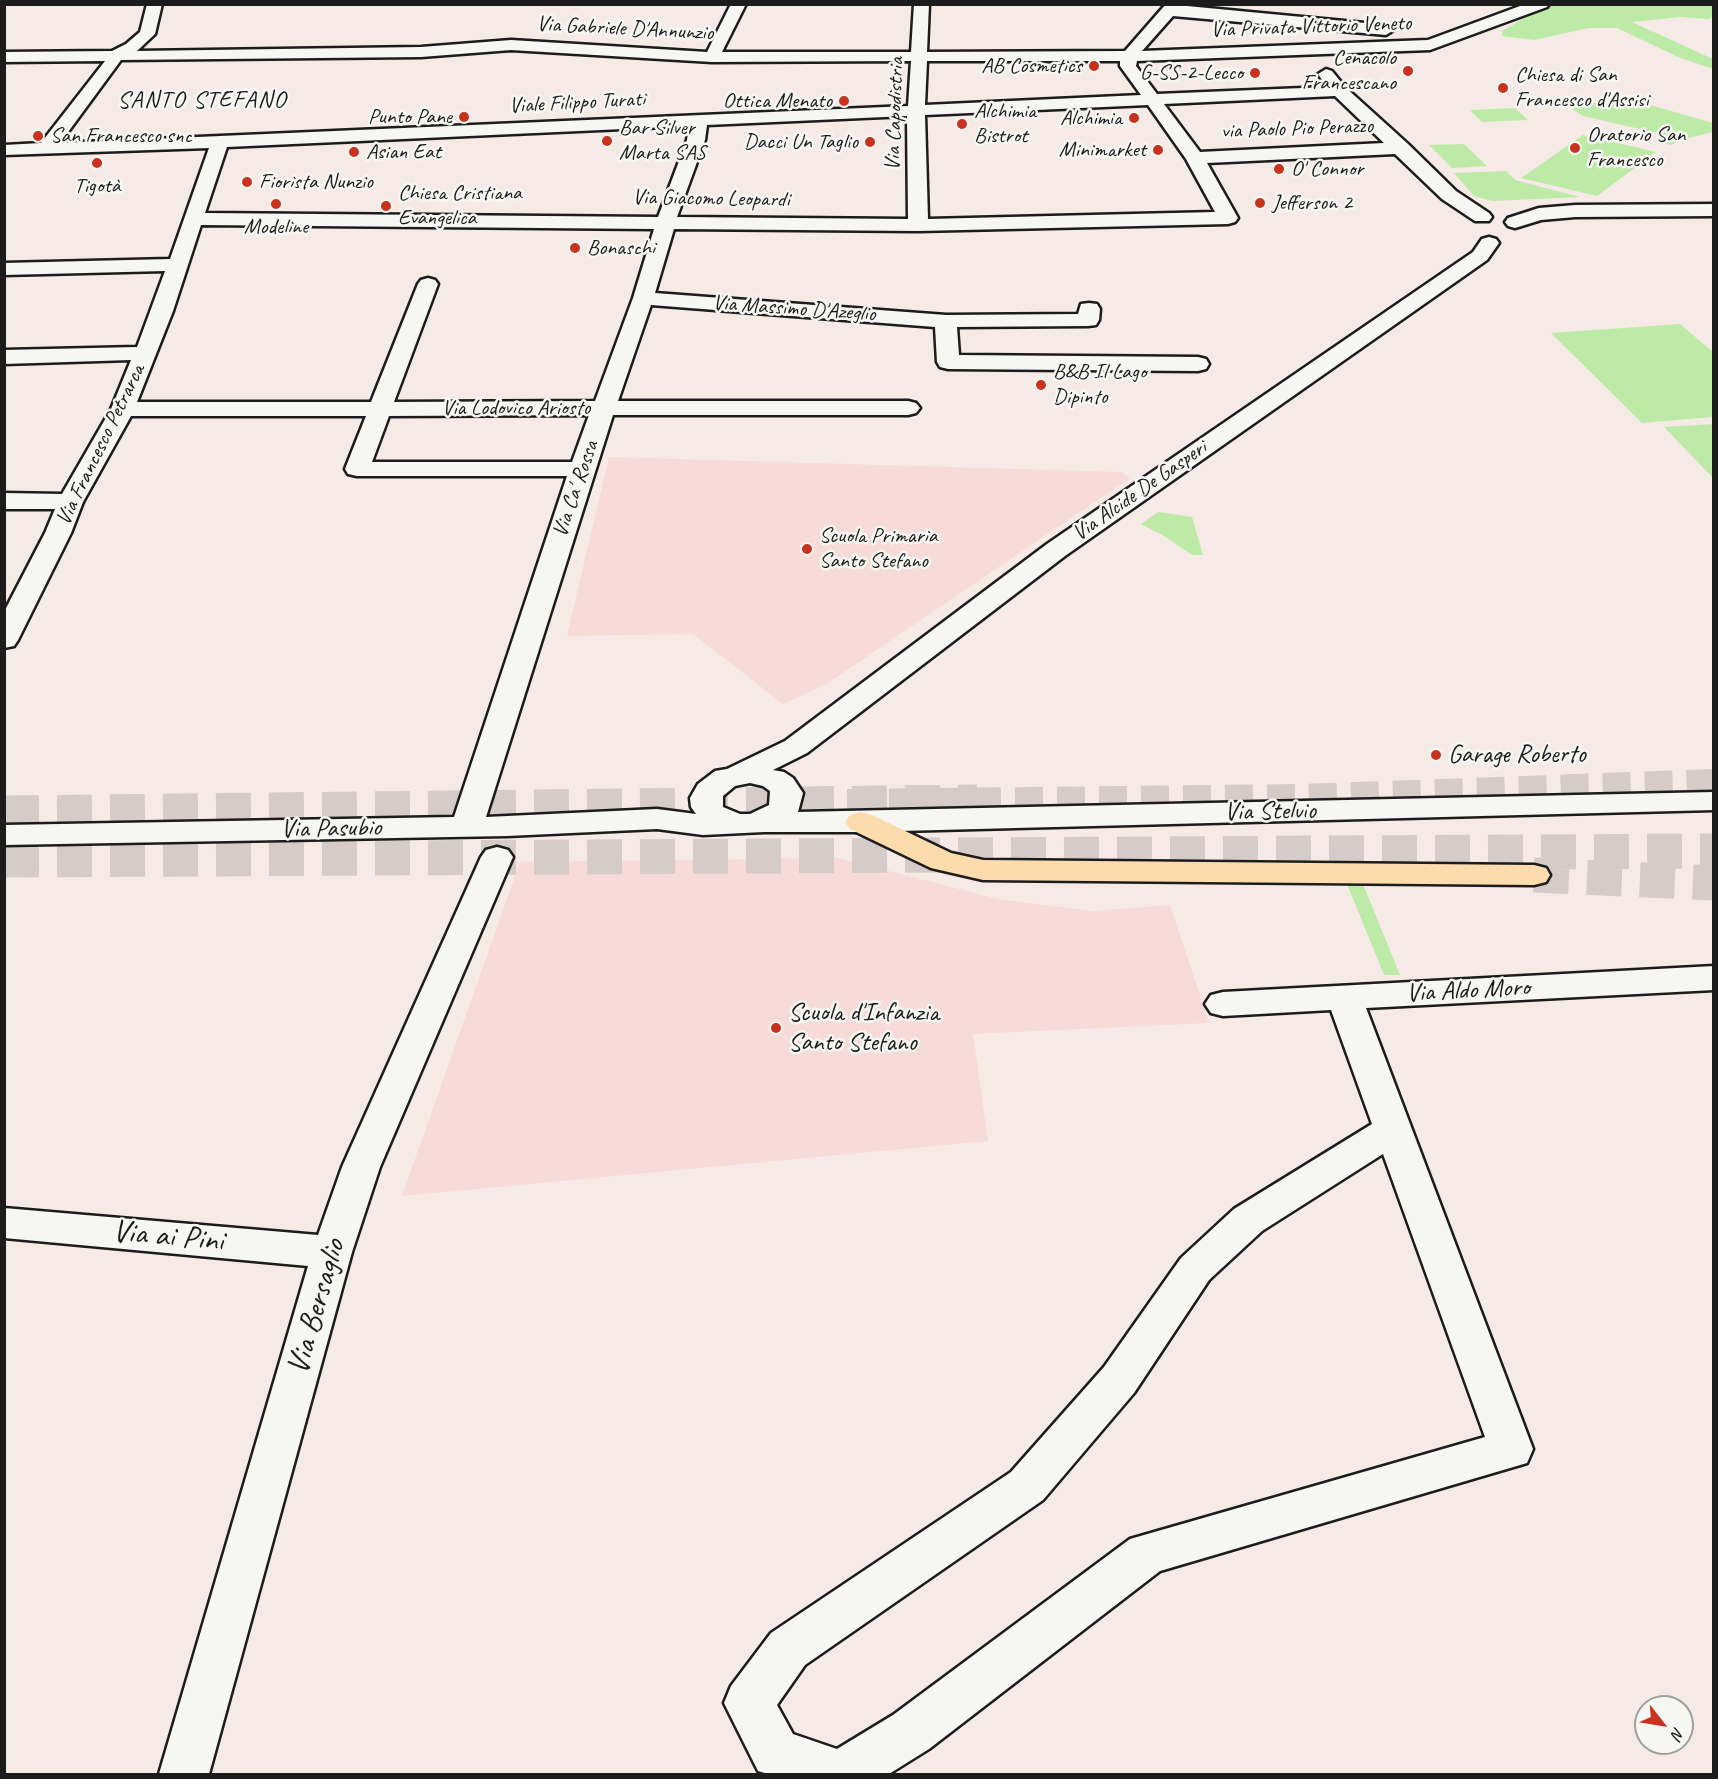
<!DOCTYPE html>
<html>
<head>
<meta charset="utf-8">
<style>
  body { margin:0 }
  #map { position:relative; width:1718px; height:1779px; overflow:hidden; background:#f6eae6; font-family:Caveat,sans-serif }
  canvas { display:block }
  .frame { position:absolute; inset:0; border:6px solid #1c1c1c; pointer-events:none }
  .north { position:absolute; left:1634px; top:1695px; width:60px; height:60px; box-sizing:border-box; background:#f6f6f2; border:2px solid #9f9f9c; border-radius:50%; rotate:121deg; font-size:16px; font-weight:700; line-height:24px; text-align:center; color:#1c1c1c }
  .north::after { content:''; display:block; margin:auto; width:21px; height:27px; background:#c8321e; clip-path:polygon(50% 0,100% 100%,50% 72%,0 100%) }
</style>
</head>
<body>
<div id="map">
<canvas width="1718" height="1779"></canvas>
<div class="frame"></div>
<div class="north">N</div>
</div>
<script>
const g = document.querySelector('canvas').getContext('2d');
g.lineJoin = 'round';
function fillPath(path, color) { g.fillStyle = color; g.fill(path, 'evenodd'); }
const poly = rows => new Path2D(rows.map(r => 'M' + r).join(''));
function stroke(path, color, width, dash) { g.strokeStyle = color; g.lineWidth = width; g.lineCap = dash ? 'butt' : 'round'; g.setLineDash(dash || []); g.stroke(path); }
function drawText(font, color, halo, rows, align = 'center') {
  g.font = font + ' Caveat,sans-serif'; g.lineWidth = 5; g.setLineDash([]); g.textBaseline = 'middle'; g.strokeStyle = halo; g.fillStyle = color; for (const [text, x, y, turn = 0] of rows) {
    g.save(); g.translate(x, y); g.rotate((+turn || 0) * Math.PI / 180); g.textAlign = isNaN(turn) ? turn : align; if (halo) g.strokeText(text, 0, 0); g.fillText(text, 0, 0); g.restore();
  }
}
fillPath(poly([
  [609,457,1122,472,1130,478,825,685,783,704,693,634,567,636],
  [838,858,998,899,1094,911,1170,905,1209,1023,973,1034,988,1141,402,1196,520,862]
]), '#f6dbd8');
fillPath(poly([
  [1556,5,1713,5,1713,17,1709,19,1680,17,1632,22,1713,59,1713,69,1678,57,1617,28,1589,28,1534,40,1502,36,1502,31,1542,8],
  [1636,101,1713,123,1713,132,1680,140,1671,145,1661,143,1670,136,1583,116,1564,104],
  [1515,108,1528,120,1482,122,1470,110],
  [1583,135,1656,152,1597,196,1521,178],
  [1464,144,1487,166,1452,168,1429,145],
  [1506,171,1515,180,1580,197,1493,201,1474,196,1454,173],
  [1680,324,1713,352,1713,417,1642,423,1551,333],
  [1713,424,1714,424,1713,478,1664,427],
  [1158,512,1192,517,1203,555,1192,555,1164,536,1141,524],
  [1347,884,1363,884,1400,975,1384,975]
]), '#beeaa8');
stroke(poly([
  [847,803,1304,798,1714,783]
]), '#d5cbc8', 28, [28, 14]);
stroke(poly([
  [4,813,977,802],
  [4,860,1714,851],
  [1534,875,1714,883]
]), '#d5cbc8', 35, [35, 18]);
const street = poly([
  [147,4,162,4,155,34,137,51,421,47,511,40,707,52,731,4,746,4,722,52,911,52,914,4,929,4,927,52,1125,51,1166,4,1386,25,1394,30,1386,35,1173,16,1142,51,1428,40,1520,6,1549,4,1547,7,1430,50,1137,61,1136,66,1157,94,1327,87,1318,74,1326,69,1332,71,1345,87,1408,144,1456,191,1489,213,1492,217,1489,221,1475,221,1442,199,1395,154,1207,163,1238,218,1235,222,1228,224,918,231,674,229,655,293,946,315,1078,314,1081,304,1089,303,1097,304,1100,309,1099,320,1096,325,1088,326,957,327,959,355,1198,357,1206,359,1209,364,1206,369,1198,371,948,369,940,367,937,362,935,327,651,305,618,401,908,401,916,403,920,408,916,413,908,415,613,415,486,817,657,809,696,814,691,807,690,798,698,784,715,771,727,769,785,741,1047,544,1473,252,1482,239,1489,237,1496,239,1499,243,1487,260,1065,556,807,753,773,770,784,772,793,778,803,793,798,812,1714,792,1714,810,861,832,764,832,703,835,657,829,507,836,4,845,4,825,454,817,567,476,357,476,348,474,345,469,366,416,131,416,83,502,71,533,18,640,14,646,4,648,4,612,45,533,55,509,4,509,4,493,62,494,111,409,131,360,4,364,4,350,137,347,165,271,4,275,4,263,170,259,209,148,4,155,4,145,41,143,105,61,4,62,4,52,112,51,126,44,140,32,147,4],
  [511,50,712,62,911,61,908,106,60,143,121,60,421,57,511,50],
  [927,61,1120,61,1120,66,1141,95,925,105,927,61],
  [1335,96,1384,143,1200,152,1164,104,1335,96],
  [1148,105,1186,159,1215,212,928,219,925,115,1148,105],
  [907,116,908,219,677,217,705,140,707,125,907,116],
  [689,126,687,140,658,217,205,213,227,147,689,126],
  [201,225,654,229,633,298,595,401,394,402,438,284,435,280,428,278,421,280,418,284,371,402,137,402,173,311,201,225],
  [589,415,572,462,372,462,389,416,589,415],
  [750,783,763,786,770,791,769,805,750,814,740,814,723,807,723,796,735,786,750,783],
  [1714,204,1714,216,1575,217,1541,220,1515,228,1508,226,1505,222,1508,218,1539,208,1575,205,1714,204],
  [497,847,508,850,513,857,380,1167,352,1252,209,1774,159,1774,308,1266,4,1238,4,1208,318,1235,342,1167,481,857,486,850,497,847],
  [1714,966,1714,990,1366,1008,1533,1449,1527,1463,1160,1571,929,1749,889,1774,768,1774,758,1771,724,1703,731,1686,771,1633,1011,1472,1104,1367,1181,1258,1234,1209,1372,1124,1331,1010,1223,1016,1211,1013,1205,1004,1211,995,1223,992,1714,966],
  [1383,1154,1485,1437,1130,1539,893,1715,837,1749,793,1734,777,1705,805,1665,1043,1500,1134,1393,1209,1280,1262,1231,1383,1154]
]);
const highway = poly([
  [861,812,872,815,951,853,983,860,1534,865,1546,868,1550,875,1546,882,1534,885,983,880,931,868,850,829,845,822,850,815,861,812]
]);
stroke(street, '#1c1c1c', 5);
stroke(highway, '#1c1c1c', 5);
fillPath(street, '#f6f6f2');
fillPath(highway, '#fcdcac');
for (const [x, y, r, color] of [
  [1094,66,6,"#c8321e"],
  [1408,71,6,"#c8321e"],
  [1255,73,6,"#c8321e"],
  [1503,88,6,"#c8321e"],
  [844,101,6,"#c8321e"],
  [464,117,6,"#c8321e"],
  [1134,118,6,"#c8321e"],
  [962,124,6,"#c8321e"],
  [38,136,6,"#c8321e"],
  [607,141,6,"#c8321e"],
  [870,142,6,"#c8321e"],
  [1575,148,6,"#c8321e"],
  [1158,150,6,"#c8321e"],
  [354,152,6,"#c8321e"],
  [97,163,6,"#c8321e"],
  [1279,169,6,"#c8321e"],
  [247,182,6,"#c8321e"],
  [1260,203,6,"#c8321e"],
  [276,204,6,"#c8321e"],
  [386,206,6,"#c8321e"],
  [575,248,6,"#c8321e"],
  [1041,385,6,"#c8321e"],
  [807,549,6,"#c8321e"],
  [1436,755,6,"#c8321e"],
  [776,1028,6,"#c8321e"]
]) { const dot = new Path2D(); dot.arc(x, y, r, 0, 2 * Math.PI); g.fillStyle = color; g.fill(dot); stroke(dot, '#f6f6f2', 2); }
drawText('22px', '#1c1c1c', '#f6f6f2', [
  ["Via Privata Vittorio Veneto",1311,27,-2],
  ["Via Gabriele D'Annunzio",625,29,3],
  ["Viale Filippo Turati",577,103,-3],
  ["Via Capodistria",895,114,-88],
  ["via Paolo Pio Perazzo",1297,129,-2],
  ["Via Giacomo Leopardi",711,199,1],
  ["Via Massimo D'Azeglio",794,309,4],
  ["Via Lodovico Ariosto",516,408],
  ["Via Francesco Petrarca",101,445,-64],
  ["Via Ca' Rossa",576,489,-71],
  ["Via Alcide De Gasperi",1140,491,-35]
]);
drawText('22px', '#1c1c1c', '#f6f6f2', [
  ["Cenacolo",1396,58,"right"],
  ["Francescano",1396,83,"right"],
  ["AB Cosmetics",1082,66,"right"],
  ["G-SS-2-Lecco",1243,73,"right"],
  ["Chiesa di San",1515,75],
  ["Francesco d'Assisi",1515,100],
  ["Ottica Menato",832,101,"right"],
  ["Alchimia",974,111],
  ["Bistrot",974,136],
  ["Punto Pane",452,117,"right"],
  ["Alchimia",1122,118,"right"],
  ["Bar Silver",619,128],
  ["Marta SAS",619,153],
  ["Oratorio San",1587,135],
  ["Francesco",1587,160],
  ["San Francesco snc",50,136],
  ["Dacci Un Taglio",858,142,"right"],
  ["Minimarket",1146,150,"right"],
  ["Asian Eat",366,152],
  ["O' Connor",1291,169],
  ["Fiorista Nunzio",259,182],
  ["Tigotà",97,186,"center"],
  ["Chiesa Cristiana",398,193],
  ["Evangelica",398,218],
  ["Jefferson 2",1272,203],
  ["Modeline",276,227,"center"],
  ["Bonaschi",587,248],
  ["B&B Il Lago",1053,372],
  ["Dipinto",1053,397],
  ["Scuola Primaria",819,536],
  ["Santo Stefano",819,561]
], 'left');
g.letterSpacing = '1.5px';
drawText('24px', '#1c1c1c', '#f6f6f2', [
  ["SANTO STEFANO",202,101]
]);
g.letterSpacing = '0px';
drawText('26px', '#1c1c1c', '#f6f6f2', [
  ["Garage Roberto",1448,755],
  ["Scuola d'Infanzia",788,1013],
  ["Santo Stefano",788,1043]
], 'left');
drawText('26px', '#1c1c1c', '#f6f6f2', [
  ["Via Stelvio",1270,812,-1],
  ["Via Pasubio",331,829,-1],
  ["Via Aldo Moro",1468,991,-3]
]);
drawText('32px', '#1c1c1c', '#f6f6f2', [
  ["Via ai Pini",168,1237,5],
  ["Via Bersaglio",317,1307,-74]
]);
</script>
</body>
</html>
